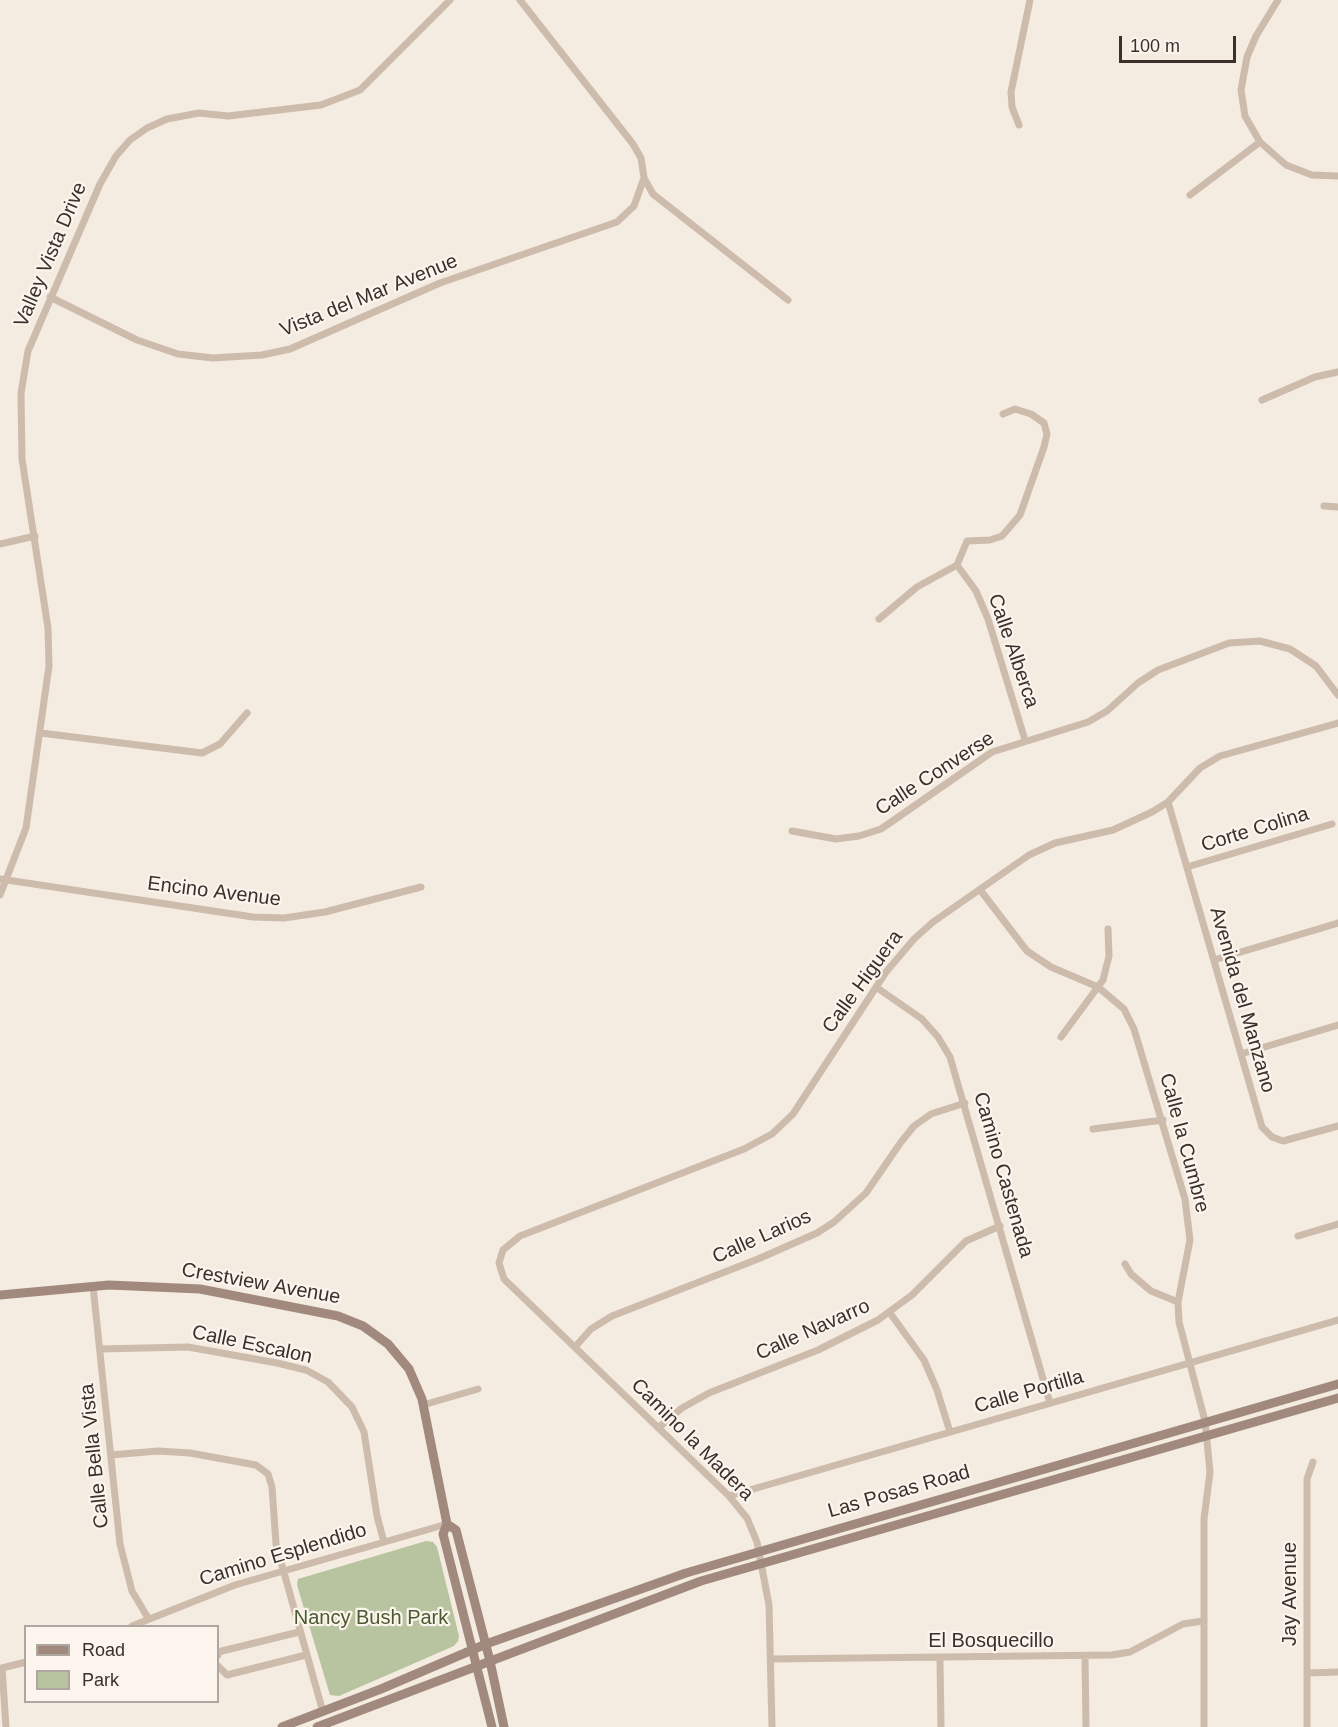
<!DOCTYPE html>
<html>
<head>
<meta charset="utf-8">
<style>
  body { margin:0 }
  #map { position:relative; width:1338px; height:1727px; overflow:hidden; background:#f4ebe1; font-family:Helvetica,sans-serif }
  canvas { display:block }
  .legend { position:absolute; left:24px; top:1625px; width:195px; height:78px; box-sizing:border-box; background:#fbf5ee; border:2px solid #aea6a0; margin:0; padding:8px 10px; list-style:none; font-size:18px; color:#3b302b }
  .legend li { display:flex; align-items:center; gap:12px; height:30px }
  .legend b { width:30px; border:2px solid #aea6a0 }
  .scale { position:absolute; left:1119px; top:36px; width:117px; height:27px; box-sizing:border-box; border:3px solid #3b302b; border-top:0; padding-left:8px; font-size:18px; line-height:21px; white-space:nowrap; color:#3b302b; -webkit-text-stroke:4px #fbf5ee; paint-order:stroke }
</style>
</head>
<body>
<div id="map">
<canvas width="1338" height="1727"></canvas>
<ul class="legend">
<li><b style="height:8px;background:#a18a7d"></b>Road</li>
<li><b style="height:16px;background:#b8c4a0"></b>Park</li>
</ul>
<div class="scale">100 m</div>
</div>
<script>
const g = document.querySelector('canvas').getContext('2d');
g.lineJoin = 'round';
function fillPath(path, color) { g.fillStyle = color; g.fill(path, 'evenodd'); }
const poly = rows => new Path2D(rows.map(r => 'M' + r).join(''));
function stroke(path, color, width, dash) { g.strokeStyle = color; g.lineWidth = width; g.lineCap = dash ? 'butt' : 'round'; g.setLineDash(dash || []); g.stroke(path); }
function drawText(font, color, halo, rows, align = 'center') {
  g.font = font + ' Helvetica,sans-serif'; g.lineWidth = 4.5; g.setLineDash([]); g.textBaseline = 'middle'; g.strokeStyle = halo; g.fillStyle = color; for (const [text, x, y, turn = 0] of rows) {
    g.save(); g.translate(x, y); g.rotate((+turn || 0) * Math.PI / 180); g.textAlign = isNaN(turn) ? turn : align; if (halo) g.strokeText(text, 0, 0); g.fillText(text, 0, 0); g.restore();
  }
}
fillPath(poly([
  [426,1541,433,1542,437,1547,459,1636,458,1641,454,1646,339,1696,330,1695,297,1585,298,1579]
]), '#b8c4a0');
stroke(poly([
  [520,0,633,144,641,158,644,178,653,194,788,300],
  [1278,0,1256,36,1247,57,1241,90,1245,116,1260,142,1286,165,1312,175,1338,176],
  [1019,125,1012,107,1011,92,1030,0],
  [1190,195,1260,142],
  [50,297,137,340,178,354,213,358,262,355,290,349,440,283,617,222,634,206,644,178],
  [1262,400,1315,377,1338,372],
  [1324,506,1338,507],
  [0,544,35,536],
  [957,565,976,591,988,619,1025,740],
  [879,619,917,587,957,565,967,541,990,540,1002,536,1020,515,1044,447,1047,434,1044,423,1031,414,1015,409,1003,414],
  [41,733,202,753,220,744,247,713],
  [1168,802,1262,1127,1272,1137,1283,1141,1338,1126],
  [792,831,836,839,859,836,881,829,992,752,1088,722,1107,711,1138,683,1158,670,1229,643,1260,641,1290,649,1316,666,1338,695],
  [1187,867,1332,824],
  [0,879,253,917,284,918,325,912,421,887],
  [981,891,1027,951,1051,967,1098,987,1124,1009,1134,1029,1185,1199,1190,1240,1178,1302,1179,1322,1205,1421,1210,1472,1204,1519,1204,1727],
  [0,895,26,828,49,666,48,628,22,459,21,393,28,351,100,184,116,156,130,140,147,128,167,119,199,113,228,116,321,105,360,90,450,0],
  [1214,960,1338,923],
  [876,987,922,1019,938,1037,950,1057,1050,1403],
  [1061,1037,1103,980,1109,956,1108,929],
  [1241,1054,1338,1025],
  [1093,1129,1163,1120],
  [1298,1236,1338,1224],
  [1125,1264,1131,1274,1151,1291,1178,1302],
  [93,1286,120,1544,132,1591,148,1618],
  [890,1313,924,1360,937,1390,950,1432],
  [575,1347,591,1329,612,1316,758,1259,817,1233,834,1222,866,1193,901,1142,914,1126,931,1114,965,1103],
  [100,1349,188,1347,277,1363,306,1370,328,1382,352,1407,364,1432,377,1516,384,1542],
  [423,1405,478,1389],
  [658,1428,682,1408,709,1393,818,1350,878,1320,912,1295,966,1241,1000,1226],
  [111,1455,158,1451,190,1453,256,1465,268,1474,272,1487,276,1544,323,1712],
  [729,1496,1338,1320],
  [132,1626,235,1585,447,1524],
  [218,1655,218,1652,299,1632],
  [1085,1657,1086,1727],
  [940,1658,941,1727],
  [771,1659,1112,1655,1130,1652,1183,1624,1203,1621],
  [218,1666,227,1675,306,1655],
  [1307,1673,1338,1672],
  [6,1727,2,1668,26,1662],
  [772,1727,769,1605,757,1542,747,1518,729,1496,504,1279,499,1263,503,1250,520,1236,744,1149,772,1134,793,1114,886,972,914,939,933,922,1029,855,1055,843,1113,830,1152,812,1168,802,1200,768,1220,756,1338,723],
  [1307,1727,1307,1479,1313,1462]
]), '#cdbbac', 7);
stroke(poly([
  [0,1295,109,1285,200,1289,338,1316,363,1326,388,1344,409,1369,422,1399,447,1524,443,1534,492,1727],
  [447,1524,456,1530,490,1661,504,1727],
  [282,1727,381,1689,486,1644,686,1573,1338,1384],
  [317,1727,701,1581,1338,1398]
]), '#a18a7d', 9);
drawText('20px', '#3b302b', '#fbf5ee', [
  ["Valley Vista Drive",51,255,-67],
  ["Vista del Mar Avenue",369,296,-22],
  ["Calle Alberca",1013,651,71],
  ["Calle Converse",935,774,-33],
  ["Corte Colina",1255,830,-17],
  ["Encino Avenue",214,892,7],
  ["Calle Higuera",863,982,-54],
  ["Avenida del Manzano",1242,1000,74],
  ["Calle la Cumbre",1184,1143,75],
  ["Camino Castenada",1003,1175,74],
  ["Calle Larios",762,1237,-24],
  ["Crestview Avenue",261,1284,10],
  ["Calle Navarro",813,1330,-24],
  ["Calle Escalon",252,1345,12],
  ["Calle Portilla",1029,1392,-16],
  ["Camino la Madera",692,1440,45],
  ["Calle Bella Vista",95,1456,-96],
  ["Las Posas Road",899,1492,-16],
  ["Camino Esplendido",283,1555,-17],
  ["Jay Avenue",1290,1594,-90],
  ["El Bosquecillo",991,1641]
]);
drawText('20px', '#4a5a2e', '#fbf5ee', [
  ["Nancy Bush Park",371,1618]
]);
</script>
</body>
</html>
